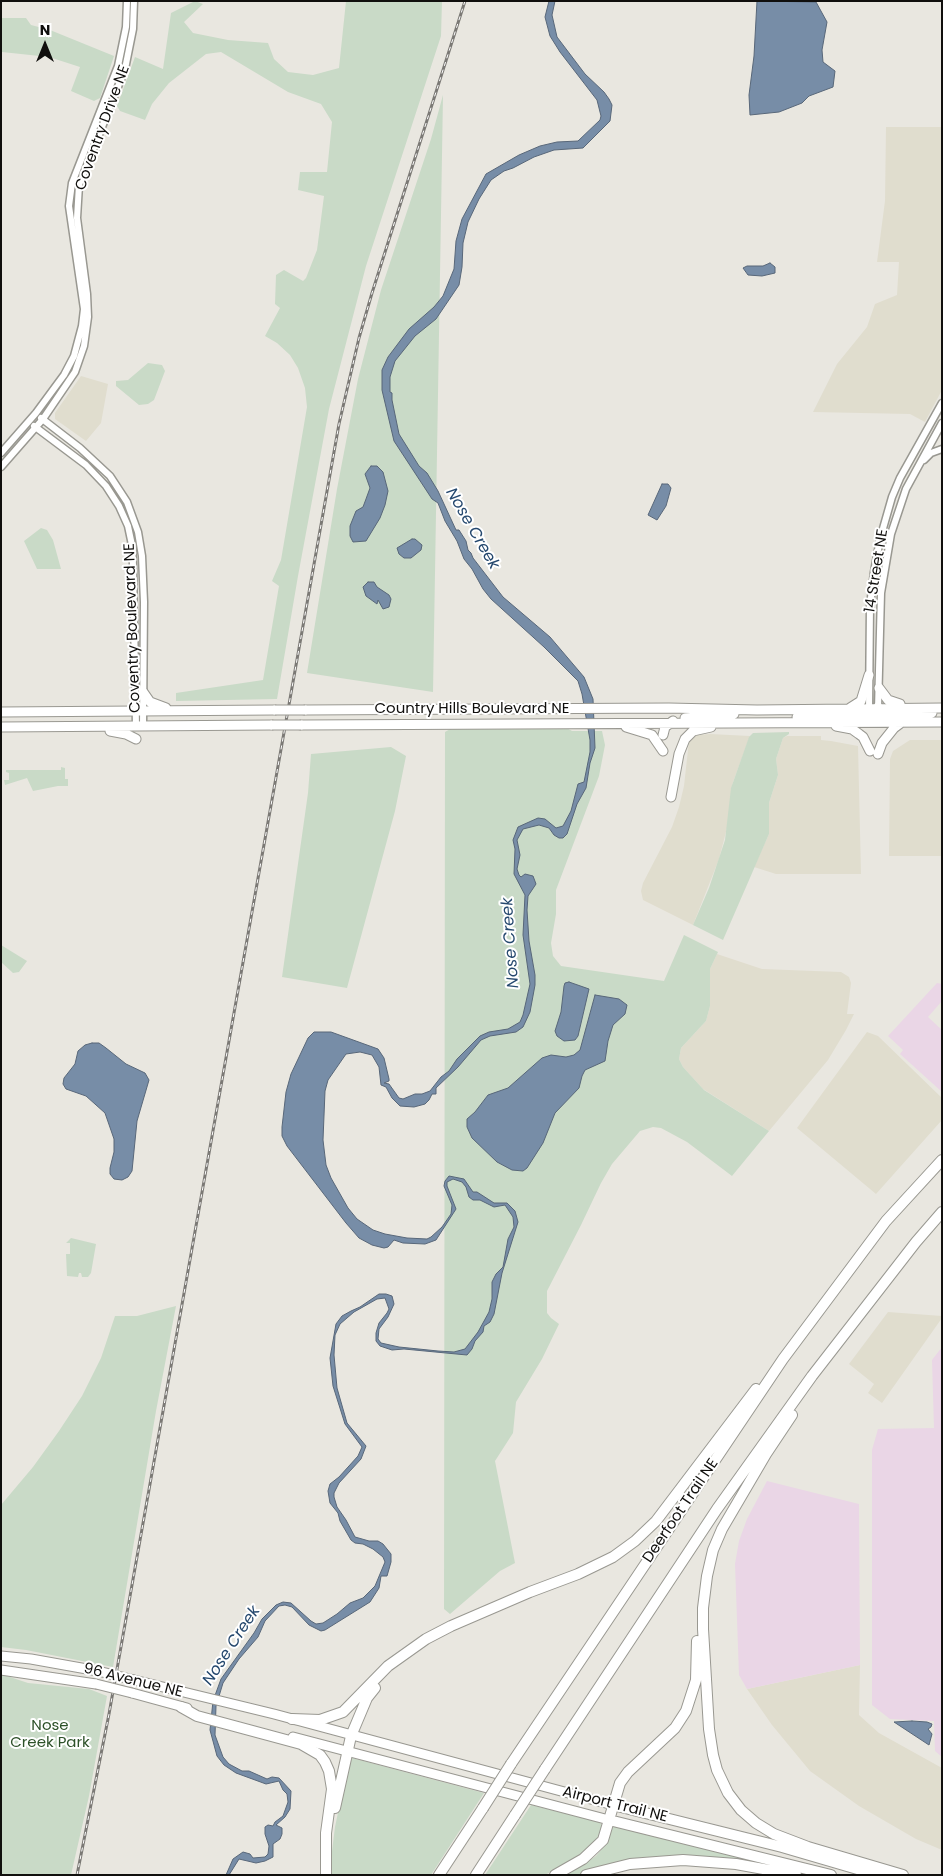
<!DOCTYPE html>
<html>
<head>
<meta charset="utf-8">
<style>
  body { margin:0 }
  #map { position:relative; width:943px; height:1876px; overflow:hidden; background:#e9e7e0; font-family:Poppins,sans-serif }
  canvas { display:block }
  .frame { position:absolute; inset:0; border:2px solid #100f0d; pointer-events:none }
  .north { position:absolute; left:20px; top:20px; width:50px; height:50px; -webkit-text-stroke:4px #fff; paint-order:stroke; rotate:0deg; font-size:14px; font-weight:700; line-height:20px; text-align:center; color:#100f0d }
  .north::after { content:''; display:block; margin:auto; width:18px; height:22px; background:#100f0d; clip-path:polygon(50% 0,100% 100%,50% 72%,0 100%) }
</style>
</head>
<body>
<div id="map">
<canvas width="943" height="1876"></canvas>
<div class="frame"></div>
<div class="north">N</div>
</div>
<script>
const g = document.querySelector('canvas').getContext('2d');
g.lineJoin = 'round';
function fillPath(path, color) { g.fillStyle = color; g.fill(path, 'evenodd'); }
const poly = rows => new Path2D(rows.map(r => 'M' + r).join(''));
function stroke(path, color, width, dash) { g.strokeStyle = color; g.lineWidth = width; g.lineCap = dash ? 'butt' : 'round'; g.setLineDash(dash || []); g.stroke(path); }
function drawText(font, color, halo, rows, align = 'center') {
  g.font = font + ' Poppins,sans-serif'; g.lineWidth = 4; g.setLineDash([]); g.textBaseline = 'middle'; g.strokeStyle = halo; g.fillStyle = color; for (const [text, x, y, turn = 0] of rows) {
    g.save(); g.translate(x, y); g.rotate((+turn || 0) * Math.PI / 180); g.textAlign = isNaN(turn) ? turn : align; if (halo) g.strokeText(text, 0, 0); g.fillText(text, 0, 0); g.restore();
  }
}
fillPath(poly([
  [886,127,942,127,942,390,925,422,910,414,813,412,837,364,867,327,875,304,897,295,899,262,877,262,885,201],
  [81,376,108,384,101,423,86,441,55,419,55,413],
  [710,734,750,736,733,782,727,828,719,859,693,925,643,900,641,891,643,883,672,827,679,807,684,786,689,741,697,735],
  [787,736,821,736,821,740,831,741,858,746,861,874,776,874,754,867,769,834,769,803,778,775,776,759,783,738],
  [910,740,942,740,942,856,889,856,890,759,893,751],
  [717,954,762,969,841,972,849,977,851,983,847,1014,854,1014,846,1030,828,1060,769,1131,703,1089,683,1067,679,1059,681,1048,706,1021,710,1006,710,969],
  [867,1032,878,1036,942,1098,942,1120,876,1194,797,1128],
  [888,1312,942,1316,942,1318,882,1403,868,1393,874,1384,849,1364],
  [860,1665,859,1715,879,1733,942,1768,942,1850,916,1839,859,1806,810,1771,772,1725,747,1689]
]), '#e0ddce');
fillPath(poly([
  [937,983,942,984,942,1001,928,1017,942,1030,942,1092,900,1054,903,1050,888,1036],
  [942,1347,942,1757,935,1751,934,1721,890,1719,872,1705,872,1450,878,1429,934,1428,932,1360],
  [767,1481,859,1504,860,1665,747,1689,739,1675,735,1564,739,1541,747,1519]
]), '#ead6e6');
fillPath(poly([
  [195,1,203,4,184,22,193,33,228,40,268,43,274,59,288,72,313,75,339,68,346,1,442,1,441,36,366,266,329,409,298,576,277,699,176,701,176,693,263,680,279,586,272,581,281,560,307,407,305,388,298,368,290,355,277,343,265,336,280,308,275,304,276,275,284,270,303,281,306,278,317,250,324,196,298,190,300,172,327,172,332,122,321,104,288,92,221,52,206,54,169,83,152,104,145,120,120,111,117,106,135,57,163,69,171,13],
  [1,18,26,18,31,25,50,30,114,56,100,98,94,101,71,91,80,67,49,57,2,52],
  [443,95,433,692,307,673,337,489,358,379,381,290,431,139],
  [148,363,162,365,165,371,154,400,148,404,139,405,116,386,116,381,128,380],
  [41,528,47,530,53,540,61,569,37,569,24,541],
  [565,727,572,731,602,731,605,745,599,776,556,890,556,914,551,943,553,956,561,966,664,981,684,935,718,952,710,969,710,1006,706,1021,681,1048,679,1059,683,1067,704,1090,769,1131,732,1176,687,1142,661,1128,653,1127,640,1131,612,1164,601,1183,581,1225,547,1291,547,1313,551,1318,559,1324,542,1359,516,1402,513,1433,495,1461,515,1563,500,1571,450,1614,444,1609,445,732,452,728],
  [789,732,789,734,783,738,776,759,778,775,769,803,769,834,723,940,693,925,709,888,725,840,731,788,749,737,753,733],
  [391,747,406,756,395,811,347,988,282,977,308,793,311,754],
  [61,767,65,768,65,779,68,779,68,786,58,786,33,791,27,778,5,785,4,780,9,780,9,773,6,772,6,770,61,770],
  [1,945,27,961,19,972,13,973,1,962],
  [71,1238,96,1244,91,1273,88,1277,82,1277,81,1273,79,1273,78,1277,67,1276,66,1254,70,1254,70,1243,66,1243],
  [176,1306,156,1411,113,1667,26,1650,1,1647,1,1505,33,1467,59,1431,82,1396,101,1358,115,1316,137,1316],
  [1,1674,28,1683,89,1689,107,1696,89,1796,71,1875,1,1875],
  [352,1758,484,1793,431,1875,329,1875,335,1827,346,1774],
  [531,1805,599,1822,602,1825,599,1835,592,1845,574,1859,545,1875,485,1875],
  [615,1826,748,1860,747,1863,716,1859,599,1868,578,1875,567,1875,596,1856,606,1844,612,1828]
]), '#c9dac7');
const water = poly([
  [549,1,555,1,552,15,557,37,585,74,604,92,609,99,612,105,610,121,583,148,554,150,534,157,513,168,504,171,491,180,479,199,468,222,463,243,462,267,459,285,436,319,415,336,395,361,390,377,390,392,392,393,392,400,399,434,419,466,427,473,438,491,456,530,459,530,466,541,468,550,471,553,473,558,503,597,550,637,584,677,593,699,595,748,590,763,586,788,577,804,567,834,563,838,559,838,554,835,549,828,539,825,523,829,517,840,520,855,517,869,519,875,521,877,525,874,533,876,536,884,528,896,527,910,529,941,535,975,535,985,530,1012,523,1027,516,1032,490,1036,481,1040,458,1067,436,1088,436,1094,432,1094,429,1100,425,1104,414,1107,400,1106,392,1098,386,1087,381,1085,379,1067,372,1055,360,1052,346,1054,328,1080,325,1091,323,1140,326,1165,331,1178,348,1208,357,1219,373,1230,385,1234,407,1238,427,1239,431,1237,442,1227,451,1214,452,1205,444,1186,445,1181,449,1176,464,1179,473,1192,477,1192,494,1203,507,1203,515,1211,518,1222,502,1273,494,1314,490,1322,484,1326,483,1332,475,1341,472,1349,467,1355,404,1349,392,1350,380,1346,376,1341,376,1333,379,1323,387,1313,389,1309,385,1298,377,1299,354,1312,340,1324,335,1335,334,1355,337,1388,347,1423,366,1446,361,1459,339,1483,334,1493,334,1497,337,1507,346,1520,355,1537,369,1541,378,1541,383,1544,391,1554,391,1562,387,1576,381,1576,379,1588,370,1602,325,1630,321,1631,309,1625,292,1607,285,1605,279,1606,265,1621,258,1637,239,1659,223,1683,216,1706,215,1735,223,1757,229,1764,242,1771,249,1771,267,1779,272,1777,279,1778,291,1791,290,1809,285,1817,276,1825,282,1828,282,1834,280,1839,273,1844,273,1857,265,1861,256,1863,239,1859,229,1875,226,1875,233,1859,243,1852,250,1854,253,1858,265,1857,268,1854,269,1846,265,1834,265,1827,268,1825,273,1826,275,1822,283,1816,288,1802,287,1794,283,1790,279,1781,266,1784,236,1773,224,1765,217,1756,210,1730,213,1701,221,1679,254,1633,262,1619,276,1605,283,1602,291,1603,311,1621,316,1624,323,1623,337,1614,350,1603,363,1598,375,1586,385,1562,383,1557,373,1549,363,1544,355,1543,351,1540,340,1521,338,1513,330,1503,328,1491,330,1484,339,1477,358,1456,362,1447,345,1424,333,1386,330,1358,336,1324,342,1316,351,1311,360,1307,379,1294,386,1294,392,1296,394,1304,388,1317,379,1329,378,1339,381,1343,399,1347,438,1351,454,1352,465,1349,478,1332,489,1312,492,1299,492,1282,496,1274,503,1267,508,1239,514,1227,513,1217,505,1205,494,1207,480,1200,473,1200,469,1197,466,1187,462,1182,453,1179,447,1182,447,1186,456,1209,436,1240,425,1244,403,1243,394,1240,388,1247,384,1248,372,1245,359,1238,346,1223,287,1146,282,1136,282,1127,286,1092,291,1074,308,1038,314,1032,331,1032,378,1049,384,1058,389,1079,389,1081,384,1083,389,1084,399,1098,403,1099,415,1094,422,1094,430,1091,441,1077,449,1071,457,1059,480,1036,489,1032,508,1029,520,1022,523,1015,530,984,523,935,525,895,514,874,515,849,513,840,518,827,538,818,545,819,556,828,563,826,571,811,578,784,584,782,590,752,590,740,582,694,578,681,544,647,491,599,483,589,472,569,464,559,457,541,445,521,438,503,432,499,394,441,382,390,382,370,388,357,409,329,434,307,443,296,454,269,456,241,462,219,486,174,519,155,540,146,557,142,578,141,600,120,601,116,597,100,560,52,550,36,545,17,549,1],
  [757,1,816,2,827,22,822,50,823,62,835,71,833,87,809,96,802,103,779,112,750,115,749,95,754,56,757,1],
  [770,263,775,267,775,273,762,276,748,275,743,268,747,266,763,266,770,263],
  [371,466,377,466,383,472,388,491,385,505,380,518,366,541,353,542,350,536,350,526,356,511,363,507,366,499,370,488,365,474,371,466],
  [662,484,668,484,671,488,666,506,657,520,648,515,662,484],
  [412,539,415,539,422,545,421,550,411,558,404,558,399,554,397,548,412,539],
  [368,582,374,582,377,587,389,595,391,599,389,607,383,609,378,600,377,604,366,596,363,587,368,582],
  [569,982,589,989,578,1036,575,1040,564,1041,557,1036,555,1031,561,1012,564,986,565,983,569,982],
  [595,995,619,999,627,1005,625,1014,613,1025,608,1041,605,1061,585,1070,582,1076,579,1088,555,1113,543,1143,527,1168,523,1171,512,1170,497,1162,472,1138,467,1127,467,1119,475,1112,488,1095,508,1088,542,1058,551,1055,566,1057,574,1055,580,1050,595,995],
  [92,1043,99,1043,106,1048,126,1064,145,1073,149,1080,137,1121,132,1171,128,1177,122,1180,114,1179,110,1174,110,1168,114,1152,114,1139,105,1113,86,1096,66,1089,63,1084,64,1078,75,1064,78,1051,85,1045,92,1043],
  [912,1721,927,1722,932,1724,931,1727,928,1729,932,1734,929,1745,894,1722,912,1721]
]);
fillPath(water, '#778da7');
stroke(water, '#586779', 1);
const minor = poly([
  [41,418,80,448,110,476,127,502,138,532,142,556,144,602,143,726],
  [34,426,86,465,106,486,119,506,128,526,132,545,133,565,136,726],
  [1,453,36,413,64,375,74,356,82,326,84,309,69,206,72,183,118,66,126,27,127,1],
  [924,460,931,453,942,449],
  [1,467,43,419,75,372,84,346,88,317,87,294,77,218,79,185,125,69,133,29,134,1],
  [878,709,881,593,891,534,906,489,942,423],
  [869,711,870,606,874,572,880,539,892,497,900,478,942,403]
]);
const major = poly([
  [879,688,888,700,900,704],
  [143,692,150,702,166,708],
  [850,708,861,701,869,675],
  [305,710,669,708,757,710,942,708],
  [1,712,275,710],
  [797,717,869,715,873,713,878,707],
  [685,718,734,714],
  [871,720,874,717,885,715,932,713],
  [301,725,942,722],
  [836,726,852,729,859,734,863,737,870,751],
  [1,727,272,725],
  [626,727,652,735,663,751],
  [110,731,126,734,136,739],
  [663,735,665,727,673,721],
  [878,754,882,743,894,728,902,722],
  [671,797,679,754,685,739,693,731,711,727],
  [1,1656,31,1659,98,1671],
  [1,1670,96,1684],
  [134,1680,274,1714,613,1805],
  [132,1693,187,1708],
  [293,1737,609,1820]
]);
const highway = poly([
  [792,1415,766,1454,722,1529,713,1550,707,1576,703,1608,703,1629,709,1729,713,1755,717,1770,728,1793,741,1810,756,1823,774,1834,808,1847,903,1875],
  [181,1707,197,1716,301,1744,320,1755,325,1762,329,1771,332,1789,326,1833,326,1875],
  [292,1719,320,1720,343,1712,388,1666,426,1639,451,1626,530,1592,578,1574,613,1557,635,1541,656,1521,756,1389],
  [511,1764,783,1359,886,1221,942,1160],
  [545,1769,717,1509,812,1376,916,1242,942,1212],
  [613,1805,782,1847,878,1875],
  [335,1808,351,1736,367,1698,375,1688],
  [609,1820,831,1875],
  [439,1875,483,1808],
  [476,1875,515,1815],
  [555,1875,583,1859,603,1840,620,1783,628,1772,675,1728,686,1711,696,1680,697,1641],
  [586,1875,630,1864,683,1860,736,1864,796,1875]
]);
stroke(minor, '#999891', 9);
stroke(major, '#999891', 11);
stroke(highway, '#999891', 12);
stroke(minor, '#fff', 6);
stroke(major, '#fff', 9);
stroke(highway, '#fff', 10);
const rail = poly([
  [77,1875,109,1714,339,424,359,338,372,293,465,1]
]);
stroke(rail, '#7b7975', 3);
stroke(rail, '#fff', 1, [4]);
const majorBridge = poly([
  [275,710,305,710],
  [272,725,301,725],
  [98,1671,134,1680],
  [96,1684,132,1693]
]);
const highwayBridge = poly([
  [483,1808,511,1764],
  [515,1815,545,1769]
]);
stroke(majorBridge, '#999891', 11, []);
stroke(highwayBridge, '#999891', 12, []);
stroke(majorBridge, '#fff', 9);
stroke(highwayBridge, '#fff', 10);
drawText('15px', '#100f0d', '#fff', [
  ["Coventry Drive NE",103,128,-70],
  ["14 Street NE",877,571,-81],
  ["Coventry Boulevard NE",133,628,-92],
  ["Country Hills Boulevard NE",472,709],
  ["Deerfoot Trail NE",681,1511,-56],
  ["96 Avenue NE",133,1681,14],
  ["Airport Trail NE",615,1805,14]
]);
drawText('15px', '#2d5129', '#fff', [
  ["Nose",50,1726],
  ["Creek Park",50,1743]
]);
drawText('italic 16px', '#25486e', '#fff', [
  ["Nose Creek",472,529,60],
  ["Nose Creek",511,943,-94],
  ["Nose Creek",232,1646,-57]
]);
</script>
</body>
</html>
